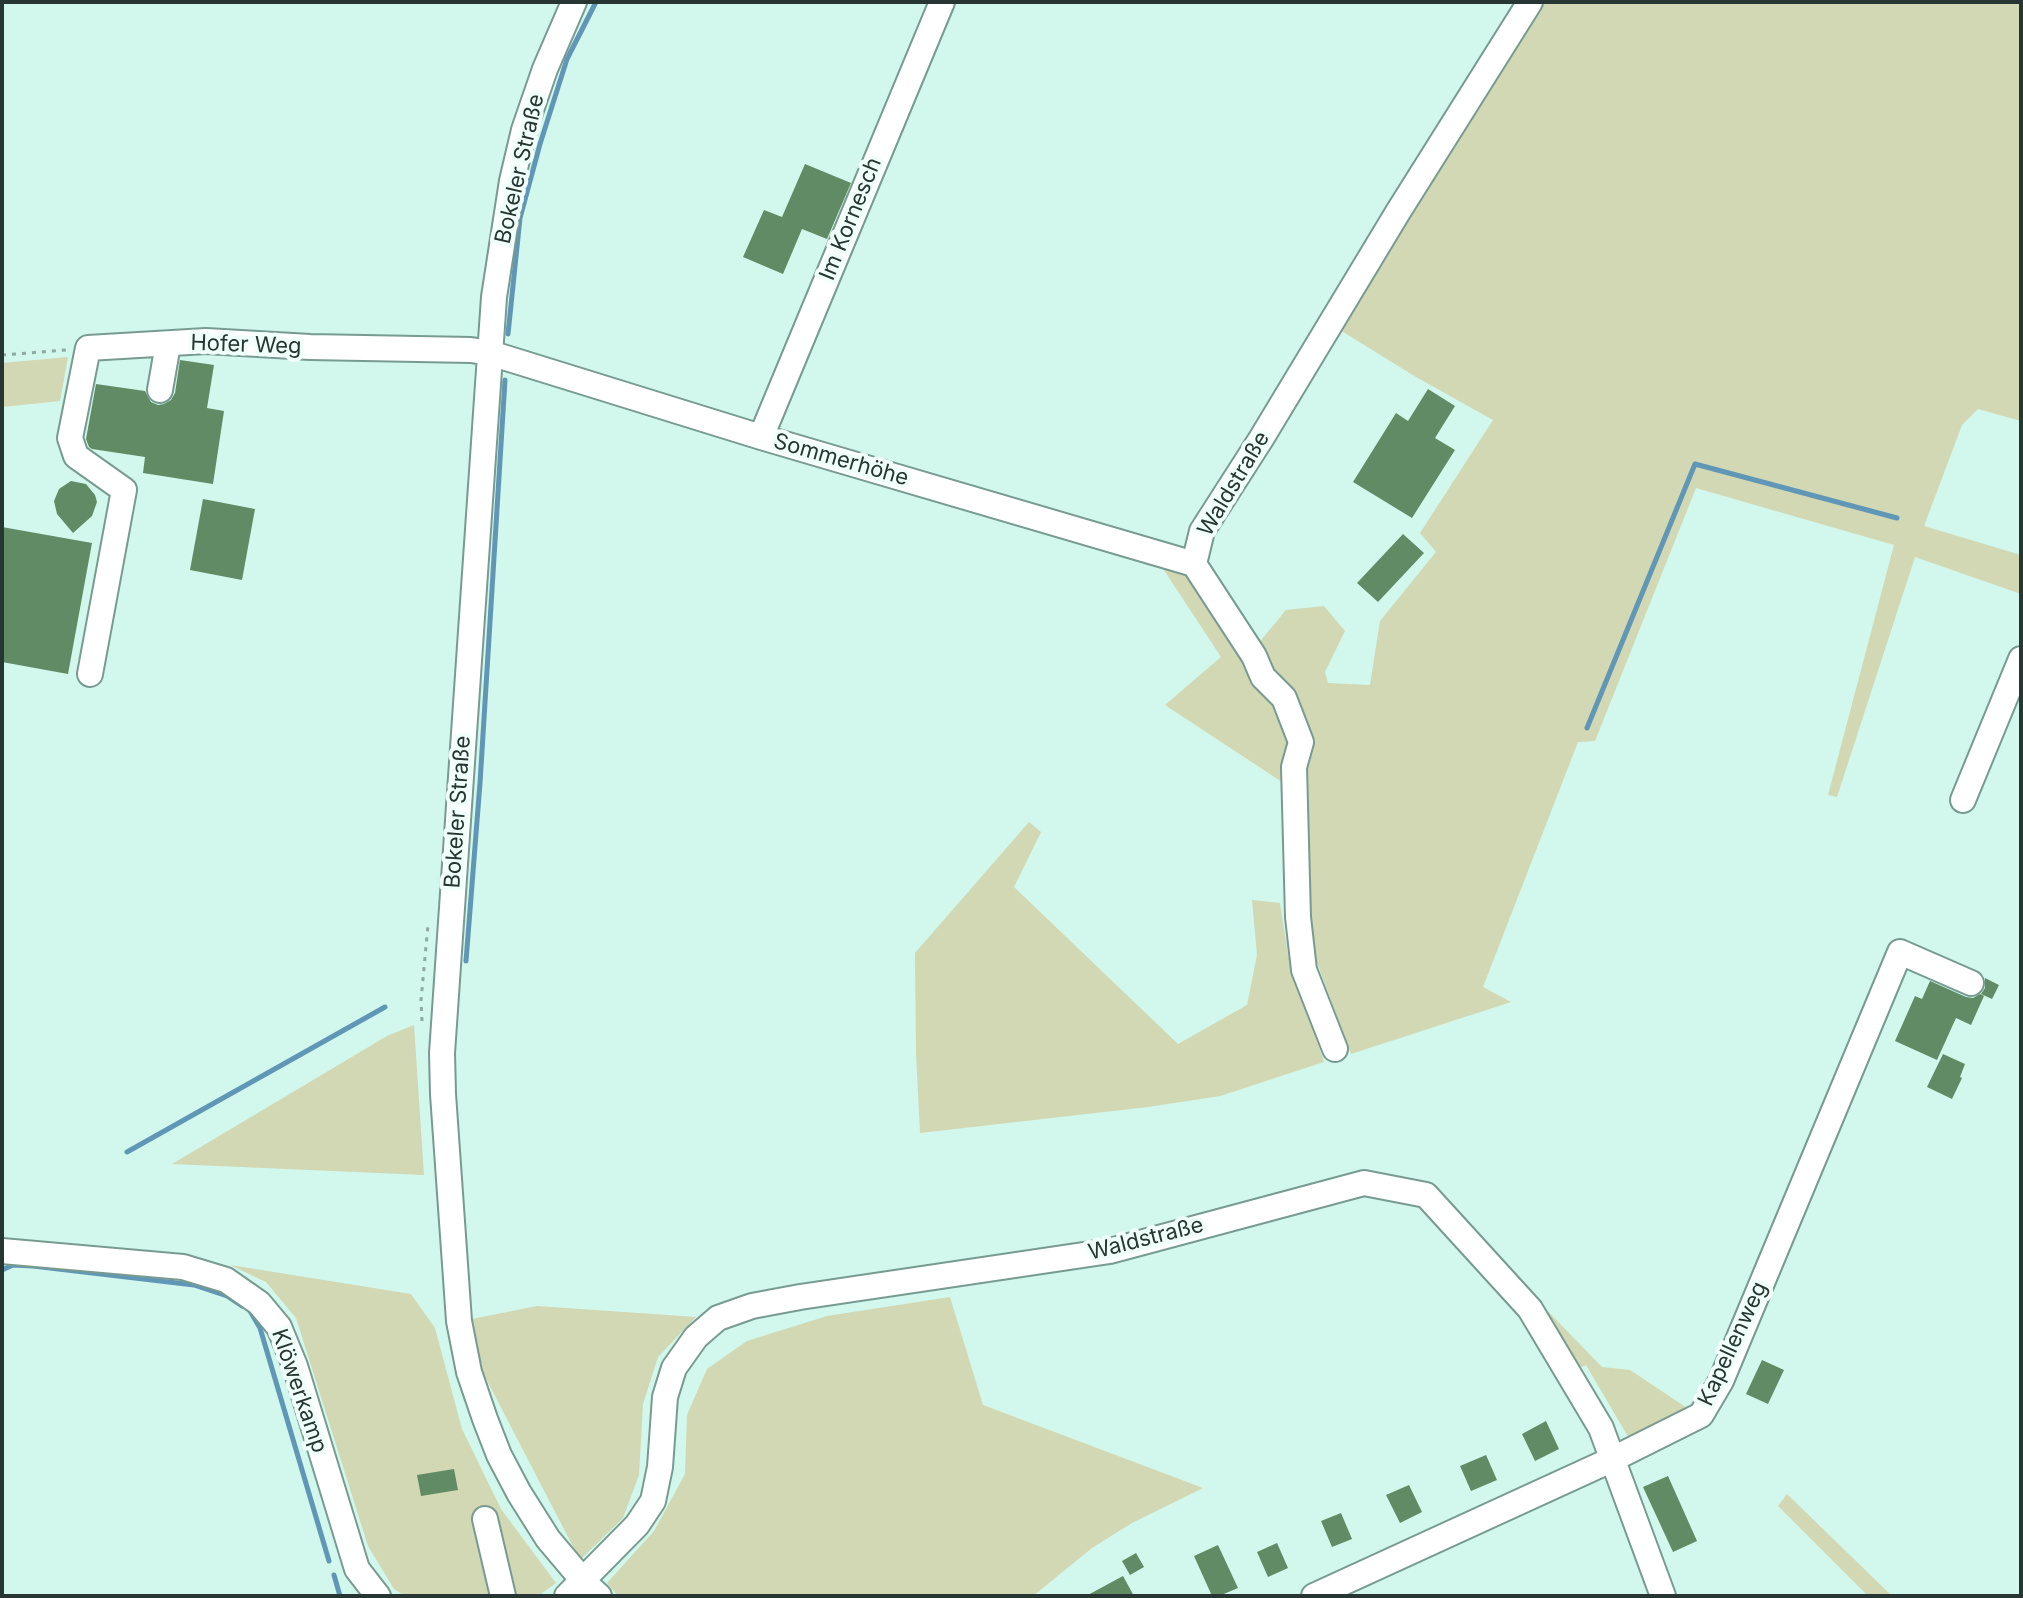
<!DOCTYPE html>
<html>
<head>
<meta charset="utf-8">
<style>
  body { margin:0 }
  #map { position:relative; width:2023px; height:1598px; overflow:hidden; background:#d2f7ec; font-family:Inter,sans-serif }
  canvas { display:block }
  .frame { position:absolute; inset:0; border:4px solid #273632; pointer-events:none }
</style>
</head>
<body>
<div id="map">
<canvas width="2023" height="1598"></canvas>
<div class="frame"></div>
</div>
<script>
const g = document.querySelector('canvas').getContext('2d');
g.lineJoin = 'round';
function fillPath(path, color) { g.fillStyle = color; g.fill(path, 'evenodd'); }
const poly = rows => new Path2D(rows.map(r => 'M' + r).join(''));
function stroke(path, color, width, dash) { g.strokeStyle = color; g.lineWidth = width; g.lineCap = dash ? 'butt' : 'round'; g.setLineDash(dash || []); g.stroke(path); }
function drawText(font, color, halo, rows, align = 'center') {
  g.font = font + ' Inter,sans-serif'; g.lineWidth = 8; g.setLineDash([]); g.textBaseline = 'middle'; g.strokeStyle = halo; g.fillStyle = color; for (const [text, x, y, turn = 0] of rows) {
    g.save(); g.translate(x, y); g.rotate((+turn || 0) * Math.PI / 180); g.textAlign = isNaN(turn) ? turn : align; if (halo) g.strokeText(text, 0, 0); g.fillText(text, 0, 0); g.restore();
  }
}
fillPath(poly([
  [1541,2,2021,2,2021,421,1978,409,1962,425,1924,526,2021,555,2021,594,1915,557,1837,797,1828,795,1894,545,1696,488,1595,741,1578,742,1483,987,1511,1002,1351,1054,1316,960,1306,895,1302,770,1270,674,1257,645,1286,610,1324,606,1345,631,1325,672,1328,683,1370,685,1380,621,1436,552,1420,533,1493,420,1416,377,1340,330],
  [68,357,60,401,2,407,2,363],
  [1160,564,1188,574,1278,703,1294,744,1282,782,1165,705,1221,657],
  [1029,822,1041,832,1014,887,1178,1044,1247,1005,1257,955,1252,900,1280,903,1288,955,1324,1062,1220,1096,1148,1107,920,1133,916,1053,915,953],
  [414,1025,424,1175,172,1164,387,1036],
  [230,1265,411,1294,435,1328,462,1429,501,1509,556,1583,538,1596,405,1596,394,1589,368,1546,296,1318,266,1282],
  [950,1297,983,1405,1203,1488,1132,1523,1092,1548,1033,1596,618,1596,607,1583,654,1531,685,1474,687,1415,707,1369,747,1341,827,1316],
  [1535,1298,1602,1367,1630,1370,1693,1412,1630,1440,1586,1365,1577,1369],
  [537,1306,696,1317,658,1357,643,1404,639,1475,623,1518,580,1560,481,1369,472,1319],
  [1787,1494,1892,1596,1868,1596,1778,1506]
]), '#d1d8b3');
stroke(poly([
  [508,334,520,218,540,144,567,59,596,2],
  [1587,728,1695,464,1897,518],
  [466,961,480,783,505,380],
  [127,1152,385,1007],
  [2,1270,13,1265,33,1266,194,1285,227,1296,242,1306],
  [250,1311,260,1328,329,1561],
  [334,1575,340,1596]
]), '#6097b6', 5);
fillPath(poly([
  [805,164,851,183,827,239,802,229,783,274,743,257,764,210,782,217],
  [180,360,214,365,207,408,224,411,213,484,143,473,145,457,92,449,89,447,86,439,96,384,145,391,151,402,158,405,164,404,171,400,175,393],
  [1428,389,1455,406,1435,438,1455,450,1412,518,1353,482,1396,413,1408,421],
  [71,481,86,484,95,495,97,502,92,516,73,533,57,514,54,501,59,489],
  [203,499,255,509,242,580,190,570],
  [2,527,92,543,68,674,2,662],
  [1403,534,1424,553,1378,602,1357,583],
  [1985,978,1999,985,1992,999,1981,994,1985,988],
  [1930,981,1966,997,1973,998,1980,994,1984,996,1971,1025,1956,1018,1937,1060,1895,1041,1915,996,1922,999],
  [1943,1054,1965,1064,1960,1077,1962,1078,1952,1099,1927,1087],
  [1762,1360,1784,1370,1768,1404,1746,1394],
  [1546,1421,1559,1449,1535,1461,1522,1434],
  [1486,1455,1497,1480,1471,1491,1460,1466],
  [454,1469,458,1490,421,1496,417,1475],
  [1668,1476,1697,1541,1673,1552,1643,1487],
  [1409,1485,1422,1512,1400,1523,1386,1495],
  [1341,1513,1352,1539,1332,1547,1321,1521],
  [1277,1543,1288,1568,1268,1577,1257,1552],
  [1218,1545,1238,1588,1219,1596,1212,1596,1194,1556],
  [1136,1553,1144,1567,1130,1575,1122,1561],
  [1123,1576,1134,1596,1086,1596]
]), '#618b64');
const minor = poly([
  [574,2,545,69,524,130,512,181,494,297,442,1053,443,1094,459,1321,469,1372,485,1419,499,1455,519,1493,548,1539,586,1584,599,1596],
  [160,390,168,344],
  [761,437,942,2],
  [90,674,124,490,76,456,70,438,88,348,206,341,310,347,471,350,490,353,761,437,1194,564],
  [1963,800,2021,659],
  [1335,1049,1304,970,1298,917,1294,767,1301,742,1284,698,1263,677,1254,656,1194,564,1202,531,1261,439,1398,212,1530,2],
  [2,1251,183,1267,226,1280,259,1303,279,1327,295,1366,357,1569,378,1596],
  [485,1519,503,1596],
  [567,1596,637,1525,653,1501,660,1467,665,1397,674,1368,696,1337,718,1318,752,1306,800,1297,1110,1251,1364,1183,1426,1195,1530,1309,1601,1428,1663,1596],
  [1314,1596,1613,1459,1701,1415,1721,1381,1900,952,1971,983]
]);
stroke(minor, '#789b91', 28);
stroke(poly([
  [2,355,66,350],
  [422,1021,421,1000,428,925]
]), '#8da9a1', 3, [4, 6]);
stroke(minor, '#fff', 24);
drawText('22px', '#273632', '#f0fffa', [
  ["Bokeler Straße",520,169,-77],
  ["Im Kornesch",851,219,-68],
  ["Hofer Weg",246,345,2],
  ["Sommerhöhe",841,460,16],
  ["Waldstraße",1234,484,-59],
  ["Bokeler Straße",458,812,-86],
  ["Waldstraße",1146,1239,-14],
  ["Kapellenweg",1733,1344,-65],
  ["Klöwerkamp",299,1391,71]
]);
</script>
</body>
</html>
